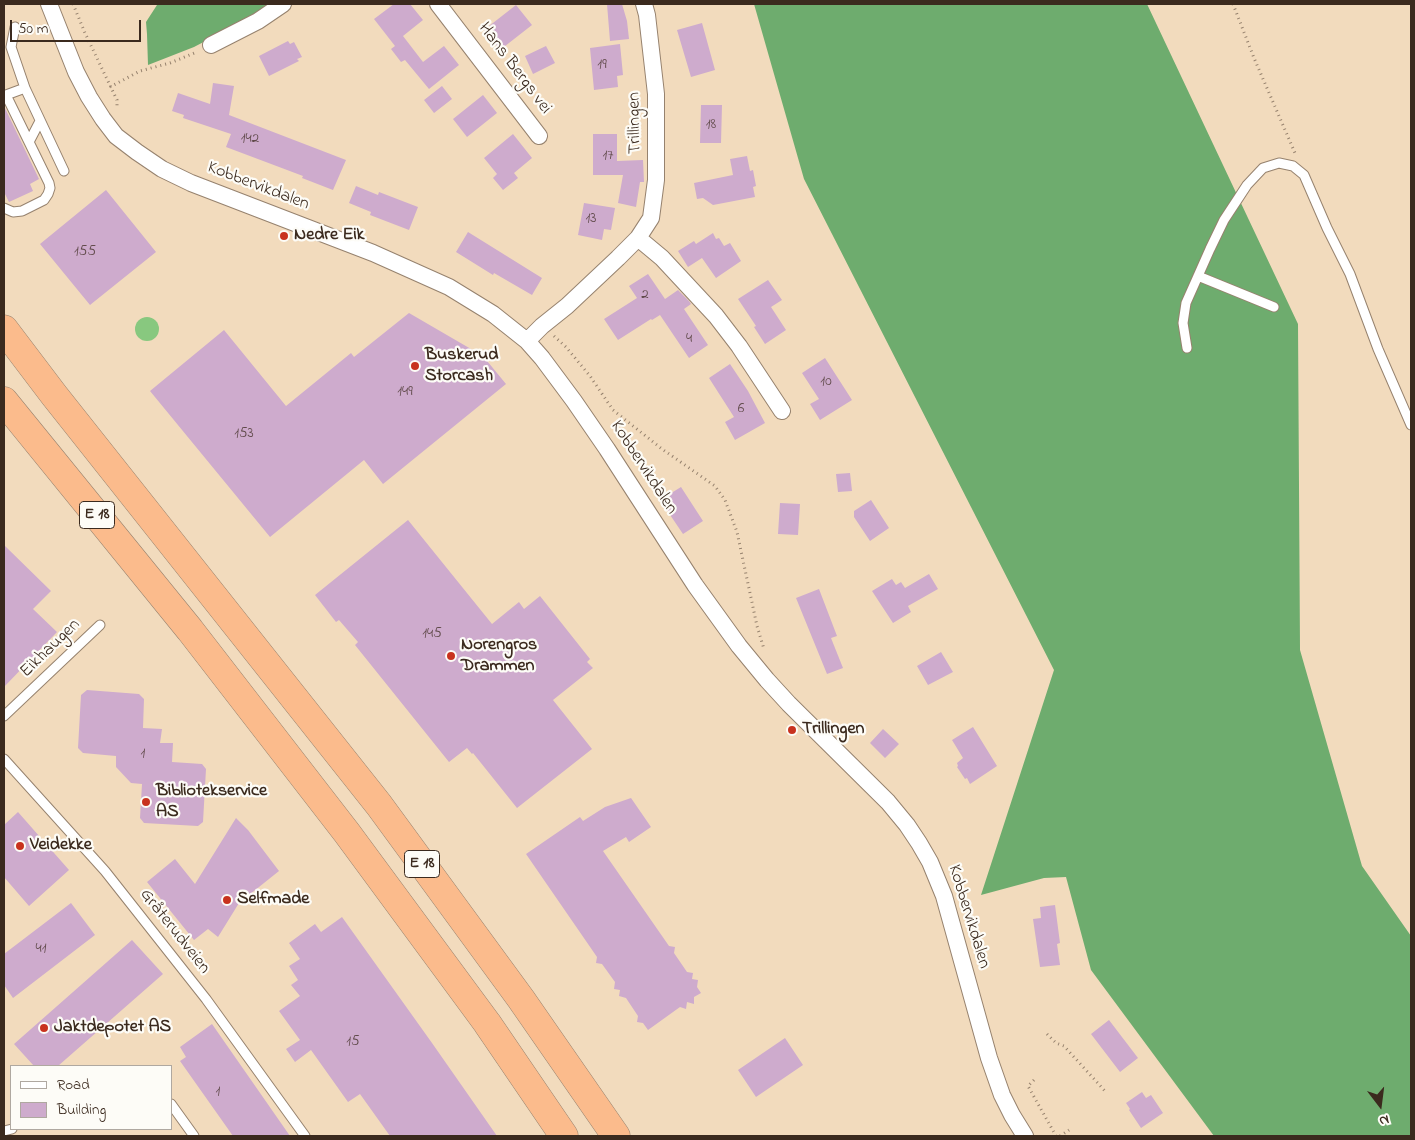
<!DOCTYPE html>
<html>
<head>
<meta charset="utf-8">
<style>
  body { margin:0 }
  #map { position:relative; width:1415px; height:1140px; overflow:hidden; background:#f2dbbd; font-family:"Indie Flower",sans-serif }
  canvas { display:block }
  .frame { position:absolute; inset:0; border:5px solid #3b2a1e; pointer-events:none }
  .legend { position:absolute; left:10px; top:1065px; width:162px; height:65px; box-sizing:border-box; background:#fdfcf7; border:1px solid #afa8a0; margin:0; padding:6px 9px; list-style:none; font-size:15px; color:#3b2a1e }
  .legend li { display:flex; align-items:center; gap:10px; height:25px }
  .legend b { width:25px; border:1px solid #afa8a0 }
  .north { position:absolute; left:1355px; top:1080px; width:50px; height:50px; -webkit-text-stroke:4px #fdfcf7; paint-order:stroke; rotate:165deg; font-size:14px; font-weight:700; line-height:20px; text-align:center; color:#3b2a1e }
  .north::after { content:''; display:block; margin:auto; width:18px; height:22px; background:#3b2a1e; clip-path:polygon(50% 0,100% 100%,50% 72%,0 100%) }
  .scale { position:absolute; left:10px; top:20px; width:131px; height:22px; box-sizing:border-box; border:2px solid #3b2a1e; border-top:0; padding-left:6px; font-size:15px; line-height:18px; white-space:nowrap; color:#3b2a1e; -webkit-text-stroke:4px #fdfcf7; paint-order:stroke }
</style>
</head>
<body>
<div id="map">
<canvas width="1415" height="1140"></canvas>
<div class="frame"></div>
<ul class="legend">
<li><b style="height:6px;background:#fff"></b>Road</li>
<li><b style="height:14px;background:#ceabcd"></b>Building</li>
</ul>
<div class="north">N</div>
<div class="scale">50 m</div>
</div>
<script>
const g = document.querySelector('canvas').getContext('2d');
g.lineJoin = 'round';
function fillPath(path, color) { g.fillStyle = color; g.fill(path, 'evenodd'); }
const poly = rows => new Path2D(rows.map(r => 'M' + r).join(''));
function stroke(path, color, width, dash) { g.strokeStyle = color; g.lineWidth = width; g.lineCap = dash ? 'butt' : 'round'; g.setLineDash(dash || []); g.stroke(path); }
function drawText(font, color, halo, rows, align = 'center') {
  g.font = font + ' "Indie Flower",sans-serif'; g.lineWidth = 4.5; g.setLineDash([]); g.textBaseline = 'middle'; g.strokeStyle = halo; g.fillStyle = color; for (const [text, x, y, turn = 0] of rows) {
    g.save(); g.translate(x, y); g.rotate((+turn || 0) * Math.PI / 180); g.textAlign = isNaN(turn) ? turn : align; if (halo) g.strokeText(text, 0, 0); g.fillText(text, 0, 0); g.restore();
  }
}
fillPath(poly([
  '135 329a12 12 0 1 1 24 0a12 12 0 1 1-24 0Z'
]), '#88c87f');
fillPath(poly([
  [166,4,271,4,257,14,194,47,148,65,147,34,146,22,157,5],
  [754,4,1147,4,1298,324,1300,650,1362,866,1411,936,1411,1136,1214,1136,1091,970,1066,877,1044,878,981,895,1054,670,804,179]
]), '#6eac6e');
fillPath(poly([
  [394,4,410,4,423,20,403,36,423,62,444,46,459,65,429,89,405,60,401,62,391,49,395,46,374,19],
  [607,4,622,4,627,21,629,39,610,41],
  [516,5,532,25,500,50,484,30],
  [702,23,715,70,691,77,677,30],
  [288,41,290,44,294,42,302,57,297,59,299,61,269,76,259,56],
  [620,44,623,75,617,76,618,87,594,90,590,48],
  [546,46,555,63,533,74,525,56],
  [213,83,234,86,229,115,346,160,333,190,302,178,303,176,226,147,231,134,183,118,184,115,172,111,178,93,210,104],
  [442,86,452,99,434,113,424,100],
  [483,95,497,113,467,137,453,119],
  [701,105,722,105,721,143,700,143],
  [4,106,39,179,30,184,33,191,9,202,4,192],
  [513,134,532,158,514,173,518,178,503,190,493,178,497,174,484,158],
  [593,134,617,134,617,161,643,160,644,182,640,182,636,207,618,203,623,175,593,175],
  [747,156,750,171,753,170,756,186,753,187,755,197,713,205,703,198,697,199,694,183,733,175,730,159],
  [356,186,378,195,379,192,418,207,409,230,370,215,371,212,349,203],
  [106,190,156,252,90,305,40,244],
  [584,203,615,208,611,230,604,229,602,240,578,235],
  [468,232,542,278,532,295,494,273,493,275,456,252],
  [713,233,716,239,719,238,724,246,730,243,741,261,716,278,702,258,688,267,678,251,694,241,696,244],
  [648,274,665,299,678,290,689,301,691,304,684,309,708,345,689,358,660,315,652,320,651,319,618,340,604,319,637,298,629,286],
  [768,280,782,300,771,307,786,330,765,344,754,327,756,326,738,299],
  [409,313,483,356,506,384,383,484,364,460,270,537,150,391,224,330,286,406,351,353,354,357],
  [825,358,852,400,820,420,810,404,819,399,802,373],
  [730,364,748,391,765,423,735,440,725,422,734,417,709,378],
  [850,473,852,491,838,492,836,474],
  [681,487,703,521,683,534,660,500],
  [871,500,889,528,870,541,854,517,854,511],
  [780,503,800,504,798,535,778,534],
  [408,520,492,624,519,602,524,609,540,596,590,659,587,662,593,668,553,700,592,749,517,808,473,753,472,754,467,748,449,762,355,645,358,642,339,620,336,622,315,595],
  [4,545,51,591,33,609,57,632,4,687],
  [929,574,938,589,908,606,911,612,893,623,872,591,892,579,896,585,901,582,905,588],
  [819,589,837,636,831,638,843,668,827,674,796,598],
  [941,652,953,672,928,685,917,666],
  [87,690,139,694,144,699,143,728,162,729,160,743,173,743,172,762,202,764,206,769,203,822,198,826,144,823,140,818,142,784,131,783,116,767,116,756,83,753,78,748,81,695],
  [973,727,997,766,970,784,967,778,965,779,957,767,958,766,957,763,963,758,952,740],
  [883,729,899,744,885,758,870,743],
  [631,798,651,827,629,842,626,837,603,851,669,946,675,947,674,953,687,972,693,973,692,979,698,980,697,987,701,993,694,997,694,1004,687,1002,686,1009,680,1007,648,1030,643,1023,637,1022,638,1016,626,998,619,996,620,990,614,989,615,982,602,964,596,963,597,957,526,854,580,817,583,821,605,807],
  [18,812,69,870,29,906,4,877,4,825],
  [236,818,248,830,279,871,239,903,218,937,208,929,194,940,147,882,175,859,195,884],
  [71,903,95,935,13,998,4,985,4,954],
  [1055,905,1060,943,1057,944,1060,965,1040,967,1033,919,1041,918,1040,907],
  [342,917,432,1043,497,1136,390,1136,360,1094,348,1102,311,1050,295,1062,286,1049,300,1040,279,1011,300,996,291,985,298,980,289,966,300,959,289,943,315,924,321,932],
  [132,940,163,974,58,1066,34,1066,14,1044],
  [1109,1020,1138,1058,1120,1072,1091,1034],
  [212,1024,290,1136,233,1136,180,1061,186,1057,180,1047],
  [785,1038,803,1065,756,1097,738,1070],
  [1142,1092,1146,1098,1151,1095,1163,1113,1141,1128,1129,1110,1130,1109,1126,1103]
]), '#ceabcd');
const service = poly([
  [15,27,11,47,25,88,64,171],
  [29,142,40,121],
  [4,208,13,212,22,211,44,200,48,194,50,188,49,183,6,95,25,88],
  [1198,276,1274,307],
  [1187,348,1183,323,1186,303,1210,249,1224,220,1247,185,1263,168,1279,163,1293,166,1304,175,1327,228,1350,274,1378,349,1411,425],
  [4,716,100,625],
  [4,759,105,871,206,999,305,1136],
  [171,1104,194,1136],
  [4,1131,12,1129]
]);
const minor = poly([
  [49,4,76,72,89,97,103,119,116,136,137,152,162,169,191,183,373,253,449,287,493,314,527,341,542,358,574,401,607,449,695,585,739,646,767,680,789,704,888,802,907,825,919,843,930,862,944,896,989,1058,1002,1095,1012,1115,1025,1136],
  [438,4,539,136],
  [211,45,258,21,283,4],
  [638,238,662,258,716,316,739,346,782,411],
  [527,341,542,326,567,306,618,258,638,238,651,218,656,180,656,94,647,15,644,4]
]);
const motorway = poly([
  [4,329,54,395,379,805,521,999,616,1136],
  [4,401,190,630,347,833,487,1023,564,1136]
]);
stroke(service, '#96826e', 11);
stroke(minor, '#96826e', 18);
stroke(motorway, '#96826e', 29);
stroke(poly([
  [73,4,85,33,117,100,117,108],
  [1233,4,1254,58,1295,153],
  [110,87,140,71,170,63,197,52],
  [554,336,566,347,590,376,613,410,662,449,715,486,725,500,737,532,757,626,764,649],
  [1047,1034,1056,1043,1064,1046,1105,1091],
  [1034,1080,1028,1086,1056,1136],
  [1060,1136,1069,1130]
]), '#96826e', 3, [1, 4]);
stroke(service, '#fff', 9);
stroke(minor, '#fff', 16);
stroke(motorway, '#fbbb8c', 28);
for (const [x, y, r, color] of [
  [284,236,5,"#c8321e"],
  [415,366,5,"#c8321e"],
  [451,656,5,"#c8321e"],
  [792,730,5,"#c8321e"],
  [146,802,5,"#c8321e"],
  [20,846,5,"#c8321e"],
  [227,900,5,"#c8321e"],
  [44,1028,5,"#c8321e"]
]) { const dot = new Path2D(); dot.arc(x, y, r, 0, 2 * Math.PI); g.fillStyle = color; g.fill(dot); stroke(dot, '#fdfcf7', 2); }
drawText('15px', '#604a4a', null, [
  ["19",602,66],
  ["18",711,126],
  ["142",250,140],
  ["17",608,157],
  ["13",591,220],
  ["155",85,253],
  ["2",645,296],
  ["4",689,340],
  ["10",826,383],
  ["149",405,393],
  ["6",741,410],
  ["153",244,435],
  ["145",432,635],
  ["1",143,755],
  ["41",41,950],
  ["15",353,1043],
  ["1",218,1093]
]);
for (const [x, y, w] of [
  [97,515,35],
  [422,864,35]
]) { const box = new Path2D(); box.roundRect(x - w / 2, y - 13.5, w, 27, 4); g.fillStyle = '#fdfcf7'; g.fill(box); stroke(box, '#3b2a1e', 1); }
drawText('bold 16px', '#3b2a1e', null, [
  ["E 18",97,515],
  ["E 18",422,864]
]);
drawText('18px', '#3b2a1e', '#fdfcf7', [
  ["Hans Bergs vei",514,69,53],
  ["Trillingen",636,123,-91],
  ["Kobbervikdalen",258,187,21],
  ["Kobbervikdalen",643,468,57],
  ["Eikhaugen",51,649,-44],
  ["Kobbervikdalen",968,917,73],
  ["Gråterudveien",174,932,52]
]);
drawText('bold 18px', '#3b2a1e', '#fdfcf7', [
  ["Nedre Eik",294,236],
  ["Buskerud",425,356],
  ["Storcash",425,377],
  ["Norengros",461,646],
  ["Drammen",461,667],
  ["Trillingen",802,730],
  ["Bibliotekservice",156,792],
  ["AS",156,813],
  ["Veidekke",30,846],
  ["Selfmade",237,900],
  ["Jaktdepotet AS",54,1028]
], 'left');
</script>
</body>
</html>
